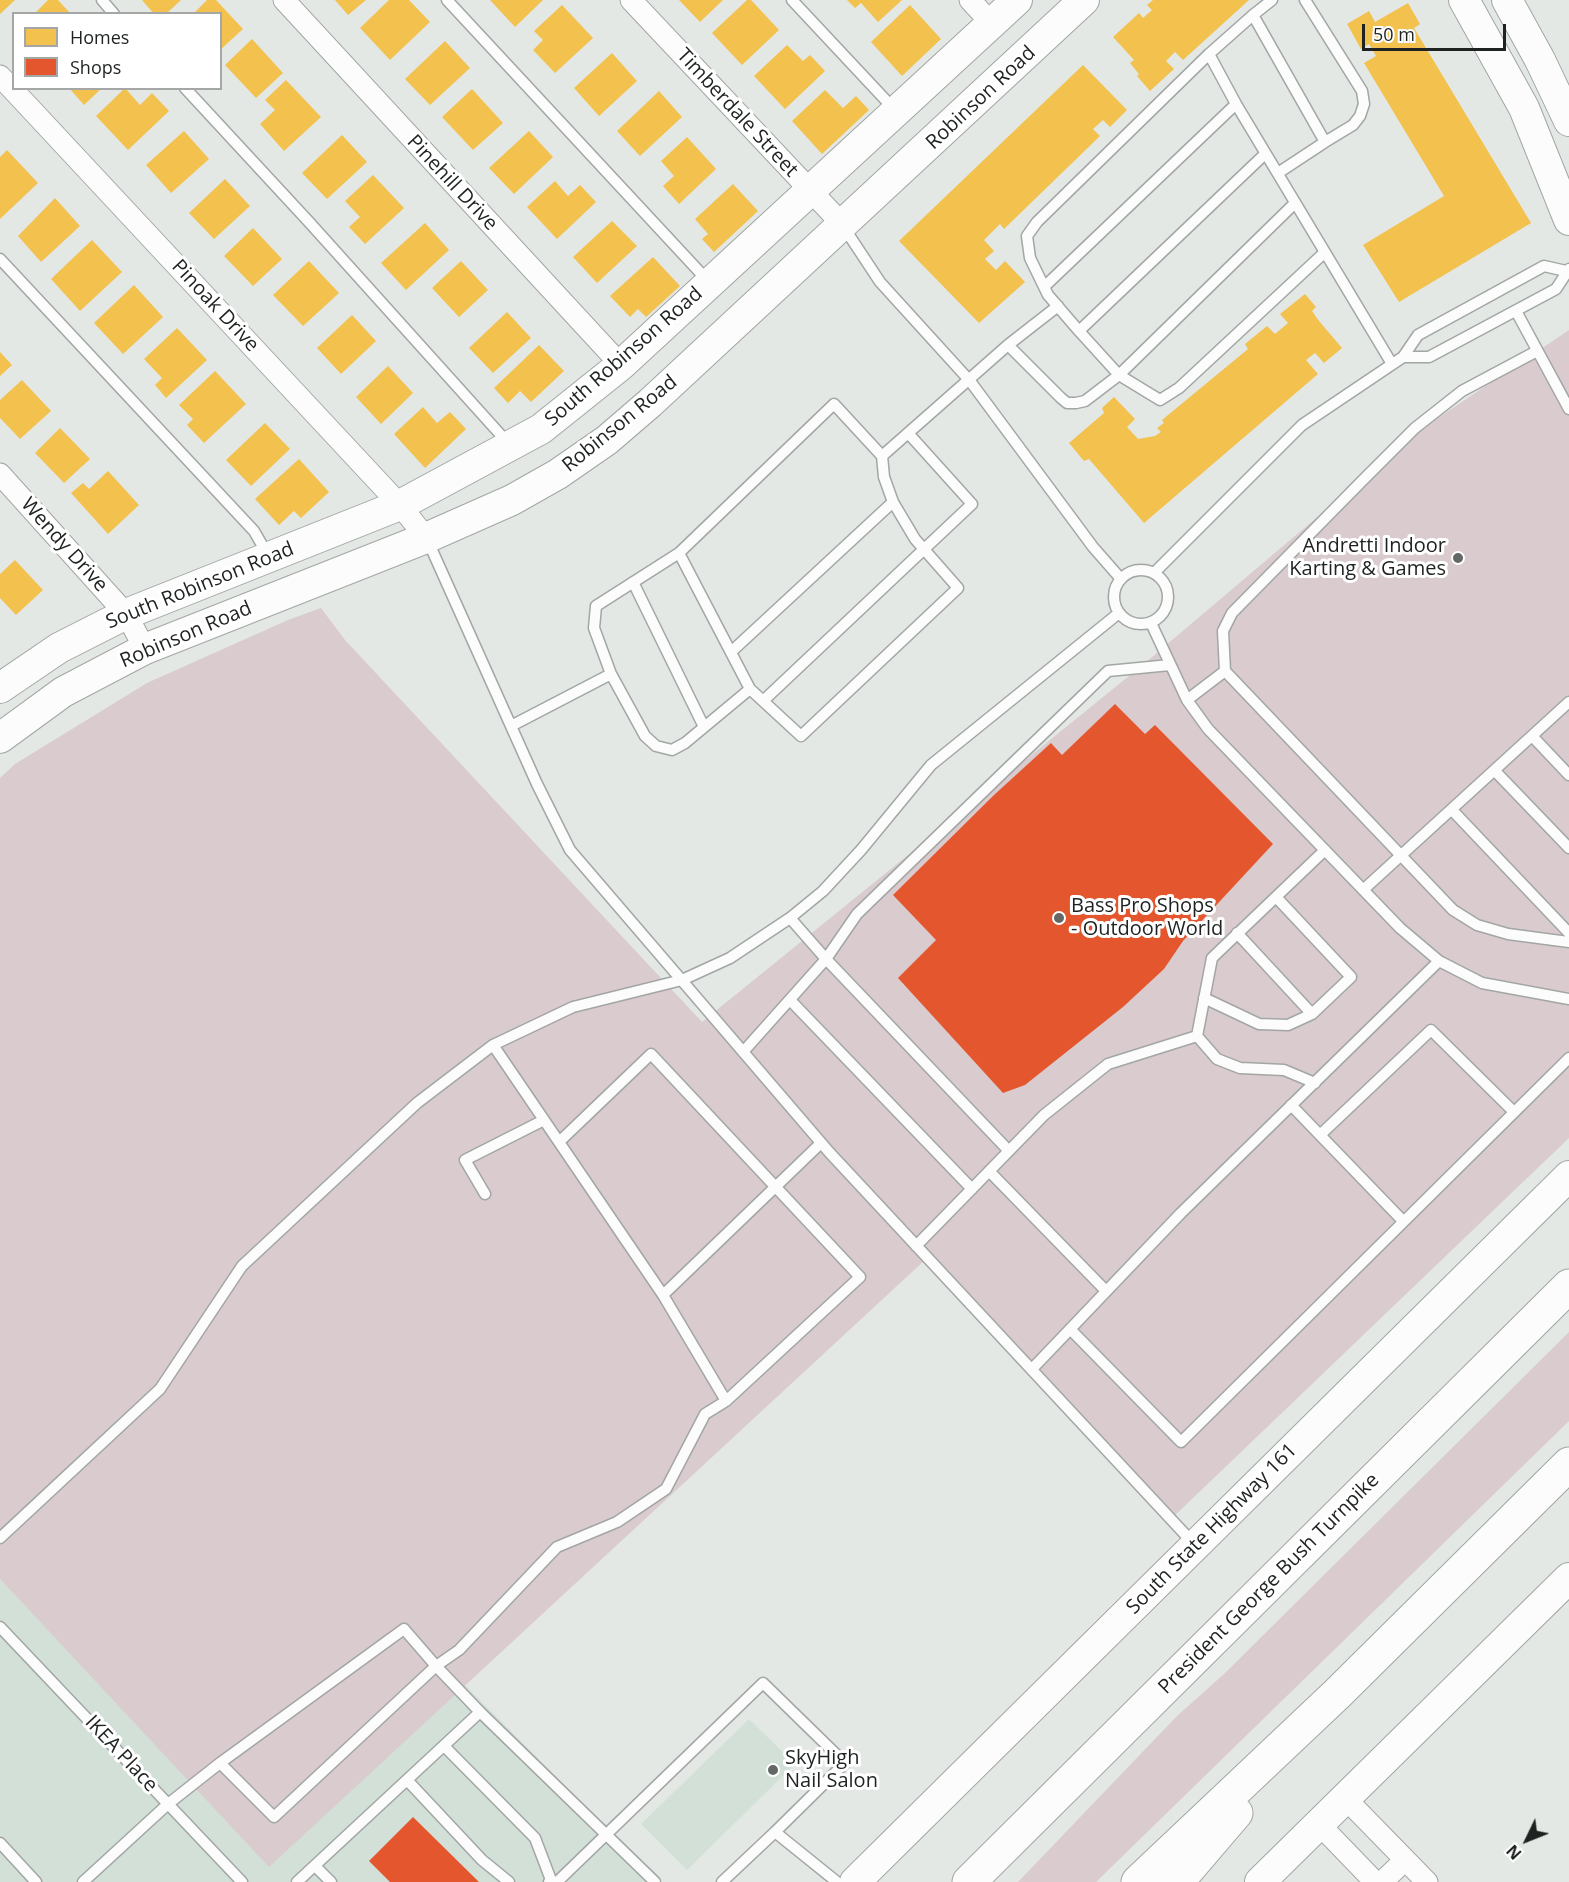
<!DOCTYPE html>
<html>
<head>
<meta charset="utf-8">
<style>
  body { margin:0 }
  #map { position:relative; width:1569px; height:1882px; overflow:hidden; background:#e3e8e5; font-family:"Open Sans",sans-serif }
  canvas { display:block }
  .legend { position:absolute; left:12px; top:12px; width:210px; height:78px; box-sizing:border-box; background:#fff; border:2px solid #a5a7a6; margin:0; padding:8px 10px; list-style:none; font-size:18px; color:#1e2220 }
  .legend li { display:flex; align-items:center; gap:12px; height:30px }
  .legend b { width:30px; border:2px solid #a5a7a6 }
  .north { position:absolute; left:1497px; top:1810px; width:60px; height:60px; -webkit-text-stroke:4px #fff; paint-order:stroke; rotate:227deg; font-size:16px; font-weight:700; line-height:24px; text-align:center; color:#1e2220 }
  .north::after { content:''; display:block; margin:auto; width:21px; height:27px; background:#1e2220; clip-path:polygon(50% 0,100% 100%,50% 72%,0 100%) }
  .scale { position:absolute; left:1362px; top:24px; width:144px; height:27px; box-sizing:border-box; border:3px solid #1e2220; border-top:0; padding-left:8px; font-size:18px; line-height:21px; white-space:nowrap; color:#1e2220; -webkit-text-stroke:4px #fff; paint-order:stroke }
</style>
</head>
<body>
<div id="map">
<canvas width="1569" height="1882"></canvas>
<ul class="legend">
<li><b style="height:16px;background:#f2c14e"></b>Homes</li>
<li><b style="height:16px;background:#e4572e"></b>Shops</li>
</ul>
<div class="north">N</div>
<div class="scale">50 m</div>
</div>
<script>
const g = document.querySelector('canvas').getContext('2d');
g.lineJoin = 'round';
function fillPath(path, color) { g.fillStyle = color; g.fill(path, 'evenodd'); }
const poly = rows => new Path2D(rows.map(r => 'M' + r).join(''));
function stroke(path, color, width, dash) { g.strokeStyle = color; g.lineWidth = width; g.lineCap = dash ? 'butt' : 'round'; g.setLineDash(dash || []); g.stroke(path); }
function drawText(font, color, halo, rows, align = 'center') {
  g.font = font + ' "Open Sans",sans-serif'; g.lineWidth = 6; g.setLineDash([]); g.textBaseline = 'middle'; g.strokeStyle = halo; g.fillStyle = color; for (const [text, x, y, turn = 0] of rows) {
    g.save(); g.translate(x, y); g.rotate((+turn || 0) * Math.PI / 180); g.textAlign = isNaN(turn) ? turn : align; if (halo) g.strokeText(text, 0, 0); g.fillText(text, 0, 0); g.restore();
  }
}
fillPath(poly([
  [0,1579,269,1865,463,1683,661,1882,0,1882],
  [749,1719,795,1764,687,1870,641,1824]
]), '#d3e0d8');
fillPath(poly([
  [1569,330,1569,1138,1169,1521,925,1260,269,1867,0,1579,0,778,15,764,147,683,288,620,321,608,345,640,702,1022,1145,663,1420,430],
  [1569,1332,1569,1421,1096,1882,1018,1882,1177,1716,1224,1674]
]), '#dacbce');
fillPath(poly([
  [0,0,15,0,0,14],
  [48,0,58,0,71,14,34,14],
  [142,0,181,0,166,14,154,14],
  [207,0,216,0,243,29,220,50,220,14,193,14],
  [335,0,366,0,348,15],
  [389,0,409,0,430,22,390,60,360,28],
  [490,0,543,0,515,27],
  [679,0,723,0,700,22],
  [747,0,751,0,779,30,742,65,712,33],
  [847,0,902,0,878,22,861,3,855,8],
  [1153,0,1249,0,1183,60,1175,52,1166,61,1174,69,1150,91,1137,76,1139,74,1130,63,1134,60,1113,37,1139,13,1143,18,1152,10,1147,5],
  [1408,3,1420,24,1414,28,1531,223,1399,302,1363,245,1444,196,1364,63,1376,56,1369,44,1361,49,1347,24,1369,11,1375,22],
  [562,5,593,38,555,73,533,50,543,40,534,31],
  [910,5,941,39,902,76,871,42],
  [252,39,283,73,256,98,225,65],
  [445,41,470,68,430,105,405,79],
  [787,45,803,61,810,55,825,71,785,109,754,76],
  [612,53,637,81,599,116,574,88],
  [1083,65,1127,110,1110,127,1103,120,1093,129,1100,136,1004,229,1000,224,984,240,994,251,985,259,996,270,1005,261,1025,282,979,323,899,241],
  [286,80,321,117,284,151,260,124,275,110,265,100],
  [69,88,102,88,84,105],
  [125,88,140,105,152,93,169,111,128,150,96,116],
  [472,89,503,123,473,150,442,117],
  [825,90,843,108,856,96,869,110,822,154,792,121],
  [659,91,682,117,640,156,617,131],
  [184,131,209,159,171,193,146,165],
  [529,131,553,157,514,194,489,168],
  [342,135,367,162,327,199,302,173],
  [687,137,716,169,679,204,663,186,674,176,661,161],
  [7,150,38,183,0,219,0,157],
  [373,175,404,208,365,244,349,227,360,217,345,201],
  [225,179,250,206,214,239,189,213],
  [555,181,568,196,580,185,596,202,557,239,527,207],
  [733,184,758,211,714,252,702,239,708,234,695,219],
  [55,198,80,226,41,262,18,236],
  [612,221,637,246,597,283,573,257],
  [425,223,449,250,406,290,381,263],
  [253,228,282,259,253,286,224,256],
  [92,240,122,272,80,311,51,279],
  [653,257,680,286,646,317,638,309,630,317,610,296],
  [309,261,339,293,303,326,273,295],
  [461,261,488,290,459,317,432,288],
  [134,285,163,317,123,354,94,323],
  [1305,294,1316,307,1312,311,1319,321,1342,348,1324,363,1315,353,1306,360,1318,374,1144,523,1089,459,1084,461,1069,443,1104,413,1102,408,1114,397,1135,419,1127,427,1138,439,1155,436,1161,432,1157,428,1164,423,1162,420,1248,349,1245,344,1267,326,1275,334,1288,323,1280,314],
  [507,312,531,338,493,373,469,348],
  [352,315,376,341,341,374,317,348],
  [177,328,207,360,166,398,155,385,162,378,144,359],
  [539,345,564,371,531,402,520,391,508,403,494,388],
  [0,352,12,365,0,376],
  [388,366,413,393,381,424,356,397],
  [215,371,246,404,204,443,187,425,193,419,179,405],
  [22,380,51,411,20,439,0,418,0,400],
  [423,407,437,423,450,412,466,429,425,468,394,434],
  [265,423,290,449,251,486,226,460],
  [60,428,90,459,64,483,35,453],
  [299,459,329,492,301,518,294,511,279,525,255,499],
  [108,471,139,505,108,534,71,493,83,483,89,489],
  [15,560,43,590,16,615,0,598,0,574]
]), '#f2c14e');
fillPath(poly([
  [1115,704,1145,734,1155,725,1273,844,1183,941,1164,969,1123,1007,1025,1085,1003,1093,898,978,936,940,893,895,994,795,1051,743,1062,755],
  [413,1817,479,1882,390,1882,369,1861]
]), '#e4572e');
const lane = poly([
  [102,0,114,14],
  [447,0,708,281],
  [792,0,894,109],
  [1305,0,1362,91,1364,104,1360,116,1353,125,1325,142],
  [1253,15,1272,0],
  [1209,54,1236,104],
  [185,88,309,222,508,443],
  [1278,173,1325,142,1253,15,1209,54,1037,222,1027,236,1030,258,1048,295,1079,331,1119,375,1160,400,1179,388,1324,253],
  [843,226,880,282,970,381,1093,547,1121,579],
  [0,259,254,531,269,557],
  [1045,286,1236,104,1392,364],
  [1058,306,1008,345,1061,398,1067,403,1076,403,1085,401,1119,375,1294,204],
  [1516,311,1569,409],
  [1079,331,1265,154],
  [1403,357,1429,357,1556,289,1569,269],
  [427,539,537,784,570,850,829,1152,1195,1545],
  [679,553,750,689],
  '1114 597a27 27 0 1 1 54 0a27 27 0 1 1-54 0Z',
  [1154,573,1302,425,1403,357,1418,335,1544,266,1566,271],
  [633,582,704,727],
  [1151,623,1187,700,1208,729,1400,928,1439,961,1482,983,1569,999],
  [731,652,893,502],
  [1225,671,1453,910,1477,925,1508,934,1569,942],
  [611,674,594,628,596,606,679,553,834,404,882,456],
  [1187,700,1225,671,1223,631,1232,613,1361,482,1415,428,1462,391,1537,351],
  [763,701,972,504,908,433],
  [511,726,611,674,645,736,656,746,672,750,685,743,750,689,801,736,958,588,915,539,893,502,884,477,882,456,1008,345],
  [1533,737,1569,775],
  [1495,771,1569,848],
  [1452,810,1569,933],
  [1363,890,1569,702],
  [790,918,826,959,857,914,1108,671,1170,665],
  [1237,933,1312,1014],
  [1204,998,1259,1024,1288,1025,1312,1014,1351,977,1276,897],
  [790,1000,972,1189],
  [493,1045,573,1007,682,980,730,958,790,918,823,891,861,850,931,765,1119,613],
  [743,1052,826,959,1009,1151],
  [1315,1083,1284,1070,1240,1068,1217,1059,1197,1036,1212,958,1325,850],
  [1291,1105,1403,1221],
  [1320,1135,1431,1030,1514,1112],
  [559,1142,651,1054,860,1277,726,1401,663,1295],
  [989,1171,1106,1291],
  [485,1194,465,1160,544,1120],
  [916,1246,1044,1115,1108,1064,1197,1036],
  [1070,1329,1181,1442,1569,1058],
  [1032,1369,1181,1213,1439,961],
  [0,1538,160,1389,242,1266,417,1103,493,1045,663,1295,821,1143],
  [0,1627,242,1882],
  [404,1629,436,1666,274,1817,220,1763,404,1629],
  [480,1712,436,1666,459,1650,557,1547,617,1522,666,1489,705,1414,726,1401],
  [444,1746,535,1838,551,1880,549,1882],
  [407,1780,482,1860,509,1882],
  [0,1843,36,1882],
  [315,1866,331,1882],
  [83,1882,168,1804,220,1763],
  [297,1882,480,1712,655,1882],
  [557,1882,763,1683,845,1763,775,1832],
  [722,1882,775,1832,837,1882]
]);
const street = poly([
  [284,0,621,365],
  [631,0,843,225],
  [970,0,992,24],
  [0,76,400,505,426,538],
  [0,474,126,614,145,649],
  [1345,1798,1427,1882],
  [1319,1824,1375,1882],
  [1382,1882,1405,1860]
]);
const secondary = poly([
  [1464,0,1524,108,1569,220],
  [1507,0,1540,60,1569,121],
  [0,688,59,648,126,614,400,505,541,429,621,365,1017,0],
  [0,738,63,692,145,649,426,538,512,500,558,474,607,440,650,403,1084,0],
  [855,1882,1569,1176],
  [1260,1882,1569,1578]
]);
const highway = poly([
  [969,1882,1569,1286],
  [1138,1882,1337,1694,1569,1464],
  [1177,1882,1236,1813]
]);
stroke(lane, '#a2a6a4', 13);
stroke(street, '#a2a6a4', 23);
stroke(secondary, '#a2a6a4', 32);
stroke(highway, '#a2a6a4', 35);
stroke(lane, '#fbfcfb', 10);
stroke(street, '#fbfcfb', 21);
stroke(secondary, '#fbfcfb', 30);
stroke(highway, '#fbfcfb', 33);
for (const [x, y, r, color] of [
  [1458,558,6,"#636765"],
  [1059,918,6,"#636765"],
  [773,1770,6,"#636765"]
]) { const dot = new Path2D(); dot.arc(x, y, r, 0, 2 * Math.PI); g.fillStyle = color; g.fill(dot); stroke(dot, '#fff', 2); }
drawText('20px', '#1e2220', '#fff', [
  ["Robinson Road",981,98,-43],
  ["Timberdale Street",737,113,47],
  ["Pinehill Drive",452,183,47],
  ["Pinoak Drive",215,306,47],
  ["South Robinson Road",624,357,-41],
  ["Robinson Road",620,424,-39],
  ["Wendy Drive",64,545,48],
  ["South Robinson Road",200,586,-22],
  ["Robinson Road",186,635,-23],
  ["South State Highway 161",1212,1529,-45],
  ["President George Bush Turnpike",1269,1584,-45],
  ["IKEA Place",121,1754,47]
]);
drawText('20px', '#1e2220', '#fff', [
  ["Andretti Indoor",1446,546,"right"],
  ["Karting & Games",1446,569,"right"],
  ["Bass Pro Shops",1071,906],
  ["- Outdoor World",1071,929],
  ["SkyHigh",785,1758],
  ["Nail Salon",785,1781]
], 'left');
</script>
</body>
</html>
